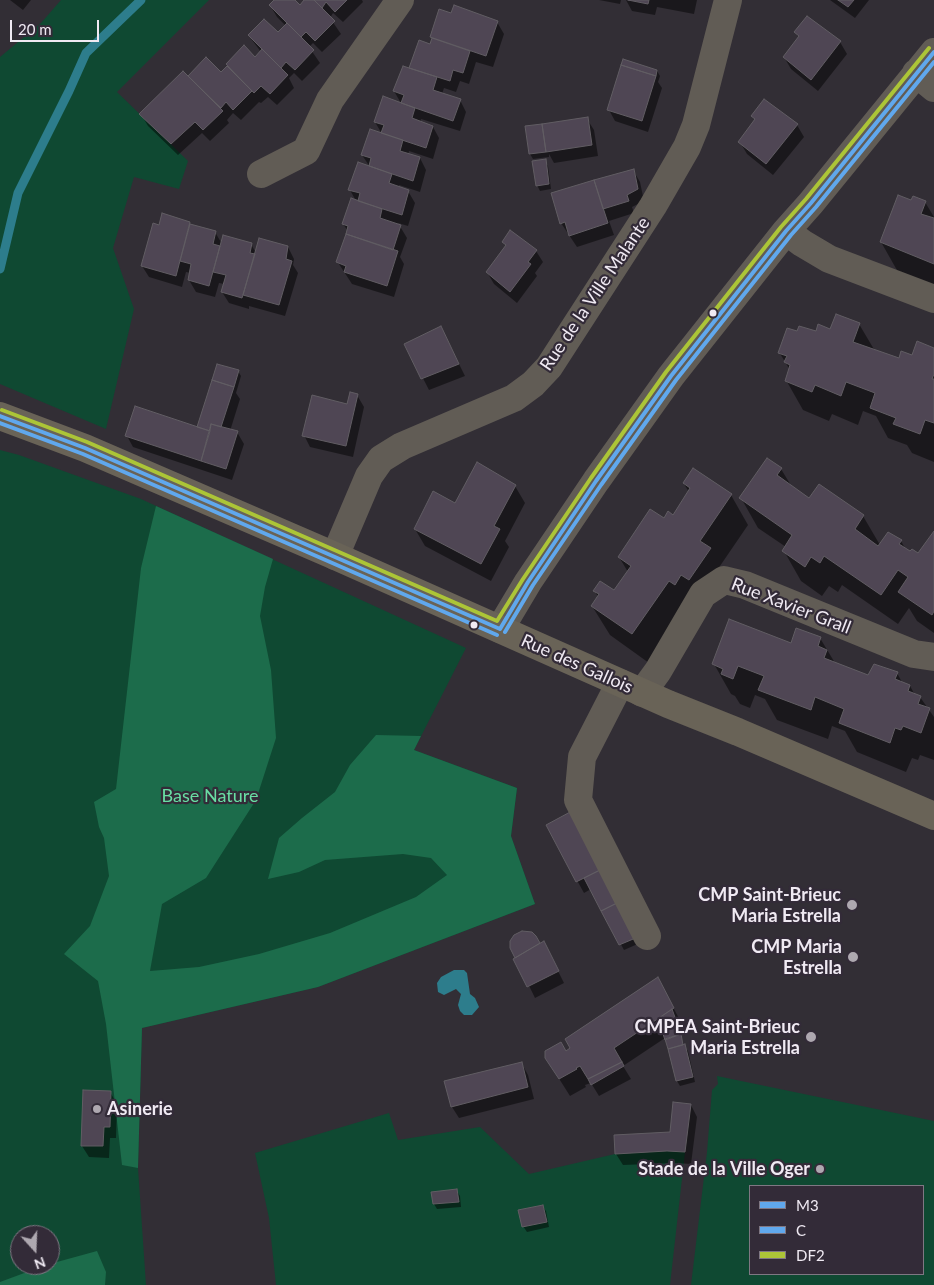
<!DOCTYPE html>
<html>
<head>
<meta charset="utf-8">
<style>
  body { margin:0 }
  #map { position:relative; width:934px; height:1285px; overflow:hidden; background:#322e35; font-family:Lato,sans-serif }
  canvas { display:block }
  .legend { position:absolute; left:749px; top:1185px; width:175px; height:90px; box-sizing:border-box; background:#332b38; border:1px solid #7f7783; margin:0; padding:6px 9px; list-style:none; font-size:15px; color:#f0eaf3 }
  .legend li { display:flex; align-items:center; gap:10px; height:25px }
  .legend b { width:25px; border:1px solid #7f7783 }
  .north { position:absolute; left:10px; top:1225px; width:50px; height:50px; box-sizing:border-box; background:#332b38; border:1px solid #7f7783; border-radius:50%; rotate:160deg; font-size:14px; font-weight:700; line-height:20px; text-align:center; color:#f0eaf3 }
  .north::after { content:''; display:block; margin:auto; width:18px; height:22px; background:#aea8b0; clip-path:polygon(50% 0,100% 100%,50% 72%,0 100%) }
  .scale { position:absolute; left:10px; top:20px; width:89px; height:22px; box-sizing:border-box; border:2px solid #f0eaf3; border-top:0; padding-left:6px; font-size:15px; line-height:18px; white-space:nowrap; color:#f0eaf3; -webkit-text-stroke:4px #332b38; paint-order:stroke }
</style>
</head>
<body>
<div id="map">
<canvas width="934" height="1285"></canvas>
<ul class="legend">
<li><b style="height:6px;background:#60a8ed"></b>M3</li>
<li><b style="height:6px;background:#60a8ed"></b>C</li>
<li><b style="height:6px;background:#acc537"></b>DF2</li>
</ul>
<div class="north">N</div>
<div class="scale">20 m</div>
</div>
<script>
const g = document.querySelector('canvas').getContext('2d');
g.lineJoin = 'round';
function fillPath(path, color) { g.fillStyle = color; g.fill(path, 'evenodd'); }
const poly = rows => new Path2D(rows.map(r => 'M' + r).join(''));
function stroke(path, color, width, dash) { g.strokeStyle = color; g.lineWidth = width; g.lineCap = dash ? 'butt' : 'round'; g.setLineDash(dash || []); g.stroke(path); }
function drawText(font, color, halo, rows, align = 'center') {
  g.font = font + ' Lato,sans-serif'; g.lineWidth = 4.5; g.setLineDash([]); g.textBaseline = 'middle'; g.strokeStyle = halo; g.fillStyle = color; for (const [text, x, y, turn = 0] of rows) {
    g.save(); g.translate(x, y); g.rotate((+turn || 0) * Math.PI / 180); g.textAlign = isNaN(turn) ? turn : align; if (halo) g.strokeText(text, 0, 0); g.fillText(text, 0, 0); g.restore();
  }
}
fillPath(poly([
  [61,0,209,0,117,92,188,161,179,189,134,177,113,248,134,309,106,429,0,384,0,57,41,23],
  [0,450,19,455,141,499,466,648,414,750,517,788,511,836,535,904,318,987,142,1028,138,1168,146,1285,0,1285],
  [20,1235,50,1235,50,1265,20,1265],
  [717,1076,934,1121,934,1285,691,1285,707,1152,712,1090,718,1084],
  [750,1186,923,1186,923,1274,750,1274],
  [389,1113,398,1140,480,1127,529,1174,615,1154,667,1151,685,1152,670,1285,276,1285,269,1218,255,1153]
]), '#0f4932');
fillPath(poly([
  [156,506,273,559,265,587,260,616,271,670,276,738,256,800,206,878,162,904,150,971,199,967,259,954,330,933,416,897,447,875,431,858,403,854,325,860,299,872,268,879,279,838,302,818,335,792,350,765,376,735,421,736,414,750,517,788,511,836,535,904,318,987,142,1028,138,1168,122,1165,106,1024,98,981,64,954,90,926,109,876,104,838,99,827,94,802,116,789,141,568],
  [97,1251,106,1272,105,1285,0,1285,0,1282,46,1265]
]), '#1c6c4b');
fillPath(poly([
  [454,970,464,970,467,973,470,994,475,998,479,1007,472,1015,464,1015,460,1011,458,1005,461,994,456,989,444,995,438,992,437,983,441,977]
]), '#2d7d8c');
fillPath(poly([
  [10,0,31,0,23,10],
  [276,0,293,0,300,6,305,0,362,0,363,2,343,22,333,13,330,18,341,34,322,52,313,43,309,47,320,63,302,81,294,73,289,78,294,88,277,105,268,97,261,103,259,102,241,120,233,113,227,120,229,123,210,141,202,133,178,155,148,126,141,114,188,78,206,59,221,74,228,66,255,58,261,52,249,36,278,34,286,26,277,17,270,5],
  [599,0,621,0,620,4],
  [626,0,697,0,694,14,657,7,655,15,632,11],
  [830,0,869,0,855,18],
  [807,18,840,42,847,54,818,91,791,69,784,57,799,38,796,32],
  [497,22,504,34,493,67,476,62,469,84,460,81,456,92,444,88,442,94,460,100,466,112,460,131,421,119,420,123,433,127,439,138,433,159,409,151,408,155,420,158,426,170,420,192,399,185,398,188,408,191,415,203,408,226,398,223,407,238,400,257,404,264,394,297,352,284,337,261,348,231,343,224,356,201,350,190,370,167,362,155,382,134,375,122,402,105,394,91,410,69,430,46,432,40,431,37],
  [657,71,660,76,658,82,662,88,648,132,615,121,609,110],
  [753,116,797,125,804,137,773,175,747,154,740,142,756,121],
  [587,119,594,130,598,156,554,163,549,154,549,157,533,159,530,154],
  [545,161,548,166,551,189,540,191,537,185],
  [633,170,640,182,644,201,632,207,634,213,609,221,614,235,577,247,561,223],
  [912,202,925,202,934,217,934,286,898,272,881,242],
  [190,223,191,226,215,232,222,244,251,244,256,253,288,247,294,259,293,265,298,273,285,316,249,306,249,309,229,303,222,292,224,284,219,283,215,297,196,292,189,280,191,273,186,272,182,287,149,277,142,266,160,227],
  [504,242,536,251,543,262,535,273,537,276,517,303,494,284,487,272,506,246],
  [859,324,875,351,900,359,913,357,934,349,934,462,912,453,907,445,888,438,876,416,863,411,858,425,832,414,829,421,803,410,786,380,790,370,779,352,798,333,816,333],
  [441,328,465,376,429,390,406,345],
  [238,371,241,376,236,393,240,399,230,431,237,432,244,444,232,480,133,447,127,436,198,428],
  [357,395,364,407,353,457,310,447,304,435,348,405],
  [781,469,792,487,810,500,863,516,880,545,901,541,906,550,919,554,934,532,934,633,917,621,909,608,898,624,842,585,838,592,829,586,822,596,801,581,784,551,786,547,758,528,741,498],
  [684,484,731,495,748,525,720,566,728,578,649,663,610,635,592,606,598,597,595,591,614,592,628,572,619,557,664,520,673,517,689,492],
  [515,486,525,503,505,541,509,547,491,581,425,546,415,529,456,505],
  [820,638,835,663,869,677,897,673,903,684,910,686,915,695,920,697,934,717,934,760,920,755,918,760,912,758,906,772,857,752,845,731,832,726,828,739,777,720,765,699,755,695,750,708,740,704,735,696,731,694,714,664],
  [547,826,640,943,624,950,591,889,584,893],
  [535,937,540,945,550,955,564,983,535,998,516,959],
  [658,979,683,1026,678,1029,684,1046,688,1051,695,1082,680,1086,677,1081,665,1038,623,1066,631,1079,599,1096,591,1083,585,1085,586,1087,570,1096,546,1058,566,1052],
  [522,1064,528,1075,534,1099,459,1118,452,1107],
  [110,1092,117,1104,116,1138,110,1138,109,1158,89,1157,82,1146],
  [691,1105,697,1117,691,1164,675,1163,623,1165,616,1154,671,1133],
  [457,1191,460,1196,461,1207,437,1209,434,1204],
  [542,1206,546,1211,549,1227,527,1232,523,1226]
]), '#0007');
stroke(poly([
  [0,269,18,193,69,91,86,53,141,0]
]), '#2d7d8c', 9);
const building = poly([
  [274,0,295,0,300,5,304,0,314,0,335,21,315,41,306,32,301,37,269,5,274,0],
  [314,0,347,0,335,12,326,2,322,8,314,0],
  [628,0,649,0,648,4,628,0],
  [838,0,854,0,848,7,838,0],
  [454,5,498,21,486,56,430,37,439,9,451,13,454,5],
  [807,16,841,41,811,80,783,57,799,36,794,32,807,16],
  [264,19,278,32,287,23,314,50,295,70,286,62,281,68,248,35,264,19],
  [432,38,470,51,463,73,453,70,450,81,409,68,419,40,430,44,432,38],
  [244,45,255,57,262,49,288,75,270,94,261,86,254,93,226,64,244,45],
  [206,57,221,72,227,66,252,91,233,110,226,102,221,108,188,76,206,57],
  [623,59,657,70,656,76,621,65,623,59],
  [621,65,656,76,642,121,607,110,621,65],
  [403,66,437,77,433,90,461,99,453,121,401,103,404,95,393,91,403,66],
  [183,71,223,111,203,130,195,122,171,144,139,114,183,71],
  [383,96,415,108,412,118,433,126,426,148,381,133,384,125,374,122,383,96],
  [764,99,798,124,766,164,738,142,755,119,751,116,764,99],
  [588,117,592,145,546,152,542,124,588,117],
  [542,124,546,152,529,154,525,126,542,124],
  [370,129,403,140,400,151,420,157,413,181,369,166,371,158,361,155,370,129],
  [546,159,549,184,536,186,532,161,546,159],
  [358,162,392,174,389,183,409,190,402,215,358,201,360,193,348,190,358,162],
  [634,169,638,189,627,195,629,201,603,209,594,180,634,169],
  [594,180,608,223,569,236,565,222,560,224,551,193,594,180],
  [898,195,911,200,913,196,926,201,921,214,934,218,934,264,880,242,898,195],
  [351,198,382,209,380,218,401,225,393,250,346,234,348,226,342,224,351,198],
  [162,213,190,222,176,276,141,266,153,223,159,225,162,213],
  [190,224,216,231,213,244,220,246,209,286,188,280,191,264,180,261,190,224],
  [510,230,537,250,528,262,531,264,510,292,486,272,506,245,502,242,510,230],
  [346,234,398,251,387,286,344,272,346,266,336,262,346,234],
  [223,235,252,243,250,253,255,254,242,298,221,292,226,275,213,272,223,235],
  [259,238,288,246,286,259,292,261,279,305,243,295,259,238],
  [836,314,860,323,853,342,899,358,901,351,912,355,917,341,934,348,934,374,932,379,934,379,934,423,925,420,920,434,893,424,896,418,870,408,875,393,846,382,841,396,815,385,812,392,785,381,790,365,784,362,787,356,778,353,787,328,797,331,799,326,816,331,818,324,830,329,836,314],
  [441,326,459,364,421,379,404,344,441,326],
  [217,364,239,370,234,387,212,380,217,364],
  [212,380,234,387,221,427,211,424,210,431,197,427,212,380],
  [350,392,358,394,346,446,302,436,312,395,347,404,350,392],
  [135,406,210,431,201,461,125,436,135,406],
  [211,424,238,431,226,469,201,461,211,424],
  [767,458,782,468,777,475,809,498,819,484,864,515,855,529,878,546,888,532,902,540,899,544,910,551,912,549,918,553,934,531,934,611,932,615,898,592,908,577,898,570,881,595,824,556,820,563,811,557,805,567,782,551,792,535,739,498,767,458],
  [477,462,516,485,494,526,500,529,481,564,414,529,433,491,455,503,477,462],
  [693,468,732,494,700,541,711,548,689,580,681,575,675,585,669,581,632,634,591,606,599,594,593,591,600,581,614,590,631,566,618,557,650,509,664,518,668,511,673,515,690,488,683,483,693,468],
  [729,619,791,643,796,628,821,637,818,646,827,650,824,658,868,675,874,664,898,672,895,679,910,685,908,691,921,696,918,704,930,708,921,733,903,726,901,730,895,728,890,743,839,723,844,709,815,697,811,710,758,690,764,676,738,666,733,679,721,674,723,669,712,664,729,619],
  [572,811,602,869,576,882,546,825,572,811],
  [602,869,619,902,601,911,584,878,602,869],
  [619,902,638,937,619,945,601,911,619,902],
  [522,931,532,932,536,936,540,943,515,958,510,948,510,941,514,935,522,931],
  [544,941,559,971,527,987,513,959,544,941],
  [658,977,674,1008,614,1048,622,1062,588,1079,580,1066,576,1068,577,1069,559,1079,545,1058,545,1051,561,1042,566,1051,570,1048,565,1039,658,977],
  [672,1009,681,1034,665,1040,662,1031,667,1028,659,1018,672,1009],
  [681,1034,683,1045,668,1049,665,1039,681,1034],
  [685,1044,693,1077,676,1081,668,1049,685,1044],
  [522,1062,528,1087,451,1107,444,1081,522,1062],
  [622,1062,624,1066,591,1085,588,1079,622,1062],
  [83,1090,111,1091,110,1127,104,1127,103,1146,81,1146,83,1090],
  [673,1102,691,1104,685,1152,667,1151,615,1154,614,1135,670,1132,673,1102],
  [457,1189,459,1202,433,1204,431,1192,457,1189],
  [543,1205,547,1222,522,1227,518,1210,543,1205]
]);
fillPath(building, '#4f4654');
stroke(building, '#615d63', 1);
stroke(poly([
  [916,73,934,88],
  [261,174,306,151,330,100,400,0],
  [786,231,802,243,829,259,934,299],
  [335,556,369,476,381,459,402,446,514,398,533,384,549,367,653,206,687,147,696,125,728,0],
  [500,629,528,582,596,481,671,376,786,231,811,203,934,52],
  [620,683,582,757,578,800,647,936],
  [642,693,658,671,703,594,724,580,745,585,914,654,934,657]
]), '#615c55', 28);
stroke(poly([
  [0,416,85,448,335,556,668,704,738,732,934,816]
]), '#696357', 28);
stroke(poly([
  [0,416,85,448,500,629],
  [500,629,528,582,596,481,671,376,786,231,811,203,934,52]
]), '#60a8ed', 4);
stroke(poly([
  [0,423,83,454,497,635],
  [505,632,533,585,601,485,676,380,791,235,816,207,934,62]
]), '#60a8ed', 4);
stroke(poly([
  [2,410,87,442,497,621,523,579,591,478,666,372,781,227,806,199,929,48]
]), '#acc537', 4);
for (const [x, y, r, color] of [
  [713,313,4.5,"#f0eaf3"],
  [474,625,4.5,"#f0eaf3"],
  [852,905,6,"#aea8b0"],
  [853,957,6,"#aea8b0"],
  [811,1037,6,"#aea8b0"],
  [97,1109,5,"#aea8b0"],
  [820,1169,5,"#aea8b0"]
]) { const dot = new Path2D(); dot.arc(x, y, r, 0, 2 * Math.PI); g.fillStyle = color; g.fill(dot); stroke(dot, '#332b38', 2); }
drawText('18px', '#f0eaf3', '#332b38', [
  ["Rue de la Ville Malante",595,294,-56],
  ["Rue Xavier Grall",791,606,21],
  ["Rue des Gallois",577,664,24]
]);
drawText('18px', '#69dea4', '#332b38', [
  ["Base Nature",210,796]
]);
drawText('bold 18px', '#f0eaf3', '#332b38', [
  ["CMP Saint-Brieuc",841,895],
  ["Maria Estrella",841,916],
  ["CMP Maria",842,947],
  ["Estrella",842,968],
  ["CMPEA Saint-Brieuc",800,1027],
  ["Maria Estrella",800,1048],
  ["Asinerie",107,1109,"left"],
  ["Stade de la Ville Oger",810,1169]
], 'right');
</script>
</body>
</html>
